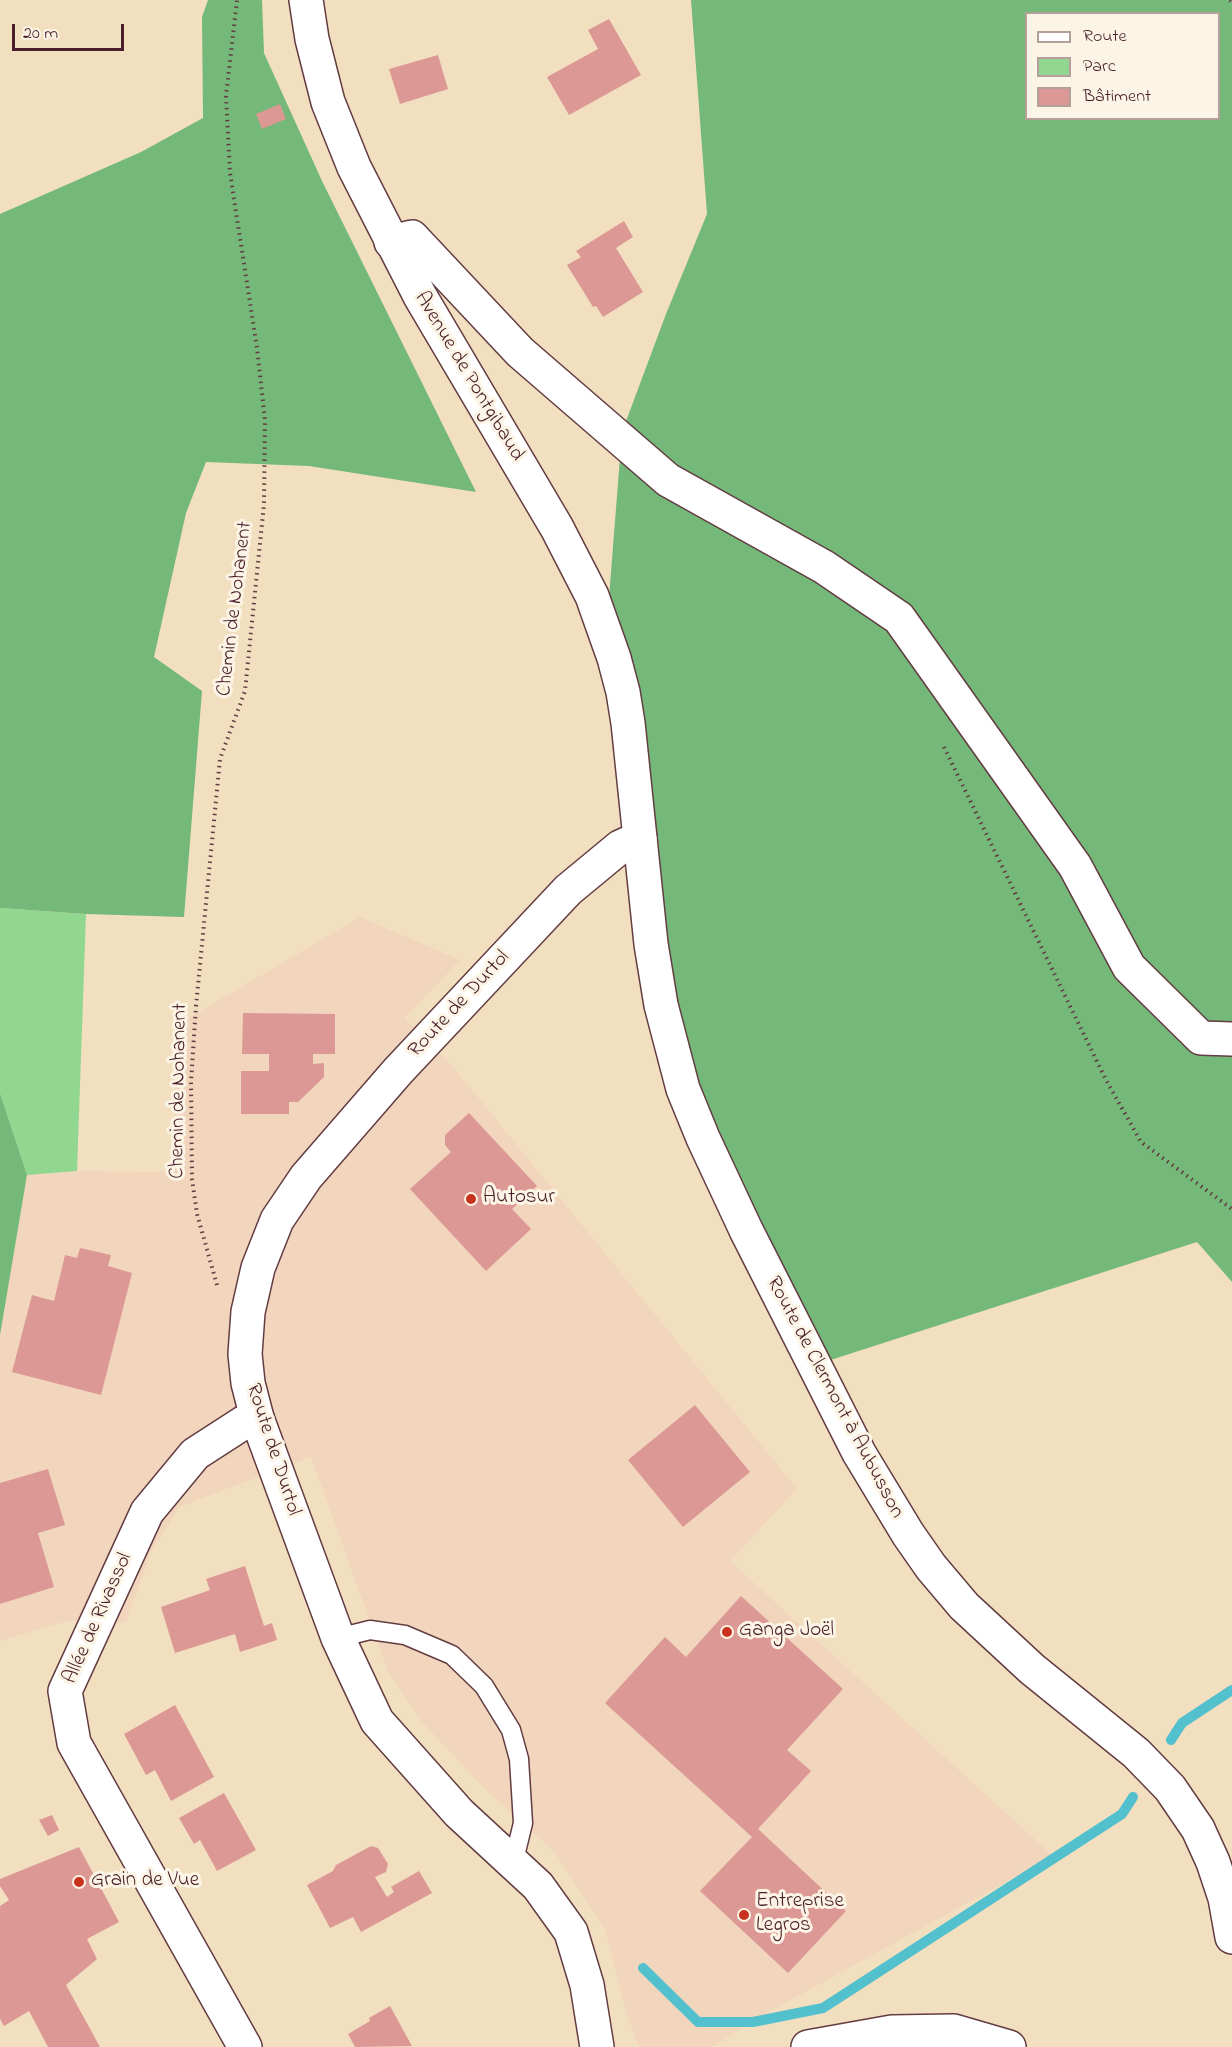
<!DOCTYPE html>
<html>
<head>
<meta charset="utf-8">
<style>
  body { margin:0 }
  #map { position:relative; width:1232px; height:2047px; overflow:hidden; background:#f2dfc0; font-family:"Indie Flower",sans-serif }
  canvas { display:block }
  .legend { position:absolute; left:1025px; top:12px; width:195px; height:108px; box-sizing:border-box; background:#fcf5e5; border:2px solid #b59f9b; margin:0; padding:8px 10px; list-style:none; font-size:18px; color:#4a1f2b }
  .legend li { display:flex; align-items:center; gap:12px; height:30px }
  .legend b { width:30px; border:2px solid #b59f9b }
  .scale { position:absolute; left:12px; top:24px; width:112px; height:27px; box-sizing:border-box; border:3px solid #4a1f2b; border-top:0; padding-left:8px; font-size:18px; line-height:21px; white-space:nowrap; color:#4a1f2b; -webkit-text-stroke:4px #fcf5e5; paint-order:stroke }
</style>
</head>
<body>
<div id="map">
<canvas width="1232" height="2047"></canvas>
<ul class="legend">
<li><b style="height:8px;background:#fff"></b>Route</li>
<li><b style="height:16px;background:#91d790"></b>Parc</li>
<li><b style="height:16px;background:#dc9894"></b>Bâtiment</li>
</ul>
<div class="scale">20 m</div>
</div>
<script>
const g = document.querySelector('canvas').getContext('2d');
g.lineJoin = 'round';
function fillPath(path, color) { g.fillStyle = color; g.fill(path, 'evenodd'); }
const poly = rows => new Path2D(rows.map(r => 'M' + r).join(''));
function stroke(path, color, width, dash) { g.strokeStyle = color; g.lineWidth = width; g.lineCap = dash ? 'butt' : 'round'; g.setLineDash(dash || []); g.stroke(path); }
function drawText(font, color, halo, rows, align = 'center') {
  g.font = font + ' "Indie Flower",sans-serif'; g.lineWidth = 6; g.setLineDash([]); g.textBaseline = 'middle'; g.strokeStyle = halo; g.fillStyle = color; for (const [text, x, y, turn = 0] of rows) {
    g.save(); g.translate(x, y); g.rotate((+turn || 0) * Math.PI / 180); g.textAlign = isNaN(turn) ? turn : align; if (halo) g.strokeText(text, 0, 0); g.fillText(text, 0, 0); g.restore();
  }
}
fillPath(poly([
  [360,917,460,960,405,1018,454,1068,797,1489,730,1561,1053,1856,774,2009,711,2047,639,2047,627,2016,605,1929,554,1851,486,1790,423,1723,388,1672,311,1457,179,1507,151,1553,126,1622,67,1621,0,1641,0,1335,27,1175,77,1171,173,1172,177,1025]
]), '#f1d5bd');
fillPath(poly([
  [0,908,86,914,77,1171,27,1175,0,1093]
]), '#91d790');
fillPath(poly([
  [208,0,262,0,264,53,322,181,476,492,309,466,206,462,186,513,154,657,202,691,184,917,86,914,0,908,0,214,141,152,203,118,202,17],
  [691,0,1232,0,1232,1282,1197,1242,815,1365,677,1076,607,623,622,432,666,314,707,214],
  [1026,14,1218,14,1218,118,1026,118],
  [0,1093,27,1175,0,1335]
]), '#74b87a');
stroke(poly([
  [1171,1740,1182,1723,1232,1690],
  [643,1968,698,2022,753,2022,823,2008,1122,1814,1133,1797]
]), '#53c0cd', 10);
fillPath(poly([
  [609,19,641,75,569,115,547,77,598,49,588,30],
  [438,55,448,89,400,104,389,69],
  [280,104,286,119,262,129,256,114],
  [624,221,633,237,616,248,643,292,603,317,596,306,593,307,567,265,581,257,576,251],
  [243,1013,335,1014,335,1054,313,1054,313,1064,324,1063,324,1077,298,1102,289,1102,289,1114,241,1114,241,1071,269,1071,269,1054,242,1054],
  [469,1113,537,1186,512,1209,531,1229,486,1271,410,1189,451,1152,445,1145,445,1135],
  [80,1248,111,1255,108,1266,132,1273,101,1395,12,1372,32,1295,54,1301,65,1255,77,1258],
  [695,1405,750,1472,683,1527,628,1460],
  [48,1469,65,1525,38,1533,54,1587,0,1604,0,1483],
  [245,1566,264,1626,272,1623,277,1640,240,1652,235,1634,175,1653,161,1607,210,1590,206,1579],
  [741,1596,843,1689,787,1750,811,1771,758,1829,846,1911,788,1973,700,1891,752,1837,605,1703,665,1637,686,1657],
  [175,1705,214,1777,171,1801,155,1770,146,1775,124,1734],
  [224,1793,256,1850,217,1871,200,1840,194,1844,179,1818],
  [52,1815,59,1830,48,1836,39,1820],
  [371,1846,378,1848,388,1864,386,1872,375,1877,387,1897,394,1892,391,1887,419,1871,432,1893,361,1932,353,1917,330,1928,307,1885,333,1871,336,1865],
  [79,1847,119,1922,87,1939,97,1959,66,1985,100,2047,48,2047,29,2011,4,2026,0,2019,0,1906,9,1900,0,1886,0,1879],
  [390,2006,412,2046,355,2047,348,2034,370,2021,369,2018]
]), '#dc9894');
const service = poly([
  [338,1638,370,1630,405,1635,452,1655,484,1686,511,1730,519,1759,523,1823,513,1864]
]);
const minor = poly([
  [391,242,412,237,520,352,668,480,824,567,899,618,1075,866,1129,967,1201,1038,1232,1039],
  [245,2047,74,1743,65,1691,147,1512,195,1454,243,1423,257,1418],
  [808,2047,892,2032,954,2031,1009,2047]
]);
const tertiary = poly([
  [597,2047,587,1985,571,1932,538,1886,459,1813,377,1721,338,1638,257,1418,248,1383,245,1354,248,1312,258,1268,277,1220,306,1177,398,1071,568,890,620,847,640,838]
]);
const secondary = poly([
  [306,0,312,39,328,102,354,167,420,296,557,528,592,596,614,658,623,692,628,723,651,944,661,1005,683,1089,703,1138,746,1230,859,1453,908,1534,931,1567,964,1606,1032,1669,1136,1753,1170,1788,1198,1829,1213,1862,1225,1898,1232,1937]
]);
stroke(service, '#633c41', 21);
stroke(minor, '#633c41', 36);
stroke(tertiary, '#633c41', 36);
stroke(secondary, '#633c41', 36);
stroke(poly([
  [1230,0,1232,2],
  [944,747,1106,1080,1141,1142,1232,1209],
  [217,1285,197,1214,192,1179,191,1082,196,1006,220,759,245,691,264,504,265,420,257,348,230,173,226,96,237,0]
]), '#633c41', 4, [1.5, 4.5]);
stroke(service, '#fff', 18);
stroke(minor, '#fff', 33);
stroke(tertiary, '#fff', 33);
stroke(secondary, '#fff', 33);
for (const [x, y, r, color] of [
  [471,1199,6,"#c8321e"],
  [727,1632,6,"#c8321e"],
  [79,1882,6,"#c8321e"],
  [744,1915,6,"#c8321e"]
]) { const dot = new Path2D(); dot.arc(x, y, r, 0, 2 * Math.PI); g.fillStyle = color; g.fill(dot); stroke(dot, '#fcf5e5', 2); }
drawText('21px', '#4a1f2b', '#fcf5e5', [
  ["Avenue de Pontgibaud",468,377,59],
  ["Chemin de Nohanent",236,609,-83],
  ["Route de Durtol",460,1005,-47],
  ["Chemin de Nohanent",180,1091,-89],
  ["Route de Clermont à Aubusson",834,1398,62],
  ["Route de Durtol",272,1450,72],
  ["Allée de Rivassol",99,1619,-66]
]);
drawText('21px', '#4a1f2b', '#fcf5e5', [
  ["Autosur",483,1199],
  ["Ganga Joël",739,1632],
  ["Grain de Vue",91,1882],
  ["Entreprise",756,1903],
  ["Legros",756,1927]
], 'left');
</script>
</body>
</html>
